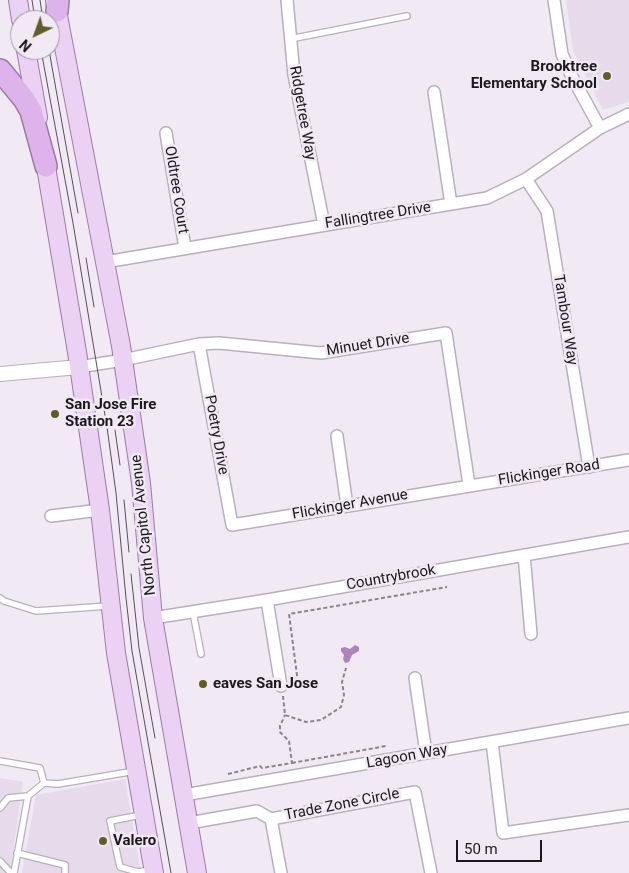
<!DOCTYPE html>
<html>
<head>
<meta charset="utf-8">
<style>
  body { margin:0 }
  #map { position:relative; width:629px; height:873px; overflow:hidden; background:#f1e9f4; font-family:Roboto,sans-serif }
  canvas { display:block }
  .north { position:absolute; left:10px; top:10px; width:50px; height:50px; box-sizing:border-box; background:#f1e9f4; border:1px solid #9b959d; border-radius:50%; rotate:222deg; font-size:14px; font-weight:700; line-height:20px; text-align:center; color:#1b181b }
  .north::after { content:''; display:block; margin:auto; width:18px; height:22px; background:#5f5e2a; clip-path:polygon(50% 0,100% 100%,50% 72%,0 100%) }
  .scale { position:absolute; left:456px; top:840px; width:86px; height:22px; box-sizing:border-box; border:2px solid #1b181b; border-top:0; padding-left:6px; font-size:15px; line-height:18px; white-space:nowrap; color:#1b181b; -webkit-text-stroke:4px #f1e9f4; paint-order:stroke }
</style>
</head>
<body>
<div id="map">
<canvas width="629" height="873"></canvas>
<div class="north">N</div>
<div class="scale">50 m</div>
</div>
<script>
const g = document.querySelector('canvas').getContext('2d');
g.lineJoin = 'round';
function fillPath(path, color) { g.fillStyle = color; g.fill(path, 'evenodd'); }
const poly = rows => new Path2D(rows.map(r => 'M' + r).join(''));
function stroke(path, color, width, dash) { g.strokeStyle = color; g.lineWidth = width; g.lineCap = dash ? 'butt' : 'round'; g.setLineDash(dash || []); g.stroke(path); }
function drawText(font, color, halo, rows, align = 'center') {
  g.font = font + ' Roboto,sans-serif'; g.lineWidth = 5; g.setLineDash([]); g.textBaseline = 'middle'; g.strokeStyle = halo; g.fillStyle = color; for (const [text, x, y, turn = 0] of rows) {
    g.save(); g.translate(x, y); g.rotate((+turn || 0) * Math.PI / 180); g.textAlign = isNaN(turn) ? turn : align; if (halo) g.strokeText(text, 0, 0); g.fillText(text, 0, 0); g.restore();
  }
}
fillPath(poly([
  [566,0,629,0,629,102,603,110,573,51],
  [0,778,23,782,10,873,0,873],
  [125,779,141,873,22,873,36,795]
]), '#e7daeb');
fillPath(poly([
  [355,645,359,647,359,651,352,655,349,662,345,663,343,659,344,655,341,651,341,648,345,647,350,649]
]), '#ad85ba');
const service = poly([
  [290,39,407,16],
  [0,598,4,601,36,611,108,606],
  [193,612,201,654],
  [0,761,40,768,44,783],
  [0,808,8,798,28,796],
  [141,815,110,821,120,867,138,872,151,870],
  [17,853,65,865,65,873],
  [0,861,11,873],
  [14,873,28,796,44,783,58,784,135,771]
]);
const minor = poly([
  [287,0,294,75,324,225],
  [554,0,562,54,571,75,600,128],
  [434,92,451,204],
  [166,133,185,248],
  [526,179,547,211,589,467],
  [105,262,487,198,526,179,600,128,629,114],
  [199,344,232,525,629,460],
  [79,367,123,360,199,344,219,343,321,353,446,333,469,485],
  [337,436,347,506],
  [51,516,100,510],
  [524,555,531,634],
  [267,600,281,686],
  [153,618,267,600,629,537],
  [415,678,426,753],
  [492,742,503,833,629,815],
  [184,795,629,718],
  [189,823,257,811,271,819],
  [281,873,271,819,415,792,431,873]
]);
const tertiary = poly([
  [0,374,79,367]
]);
const primary = poly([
  [18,0,21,20],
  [55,0,121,346,141,483,153,618,197,873],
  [26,50,38,117],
  [44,155,77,352,100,510,116,653,154,873]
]);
const motorway = poly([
  [57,11,58,0],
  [0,70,24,99,31,111,46,166]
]);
stroke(service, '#b8b0bb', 8);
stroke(minor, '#b8b0bb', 14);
stroke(tertiary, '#b8b0bb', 16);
stroke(primary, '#9a7da3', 20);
stroke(motorway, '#9a7da3', 24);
stroke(poly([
  [292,684,298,683,289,614,447,587],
  [283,696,285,715,306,722,321,720,341,707,344,695,342,682,346,668],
  [292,763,386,746],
  [228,774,260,766,262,768,292,763,289,741,280,732,280,726,285,715]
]), '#8a848b', 2, [4, 2.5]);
stroke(service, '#fff', 5.5);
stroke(minor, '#fff', 11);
stroke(tertiary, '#fff', 14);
stroke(primary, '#ebd1f4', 18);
stroke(motorway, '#deb3ec', 21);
stroke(poly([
  [32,0,35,20],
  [40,0,43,20],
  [41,50,73,223,107,427,116,493,126,598,132,651,171,873],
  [49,50,78,213],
  [86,258,94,307],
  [115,430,120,465],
  [124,500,129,552],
  [131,574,139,648,155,738]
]), '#555156', 1);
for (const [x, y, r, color] of [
  [607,76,5,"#5f5e2a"],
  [55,414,5,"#5f5e2a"],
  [203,684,5,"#5f5e2a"],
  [103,841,5,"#5f5e2a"]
]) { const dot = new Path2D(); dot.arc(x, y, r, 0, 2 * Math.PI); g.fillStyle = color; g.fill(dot); stroke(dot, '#f1e9f4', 2); }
drawText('bold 15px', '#1b181b', '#f1e9f4', [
  ["Brooktree",597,67,"right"],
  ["Elementary School",597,84,"right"],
  ["San Jose Fire",65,405],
  ["Station 23",65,422],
  ["eaves San Jose",213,684],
  ["Valero",113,841]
], 'left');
drawText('15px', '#1b181b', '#f1e9f4', [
  ["Ridgetree Way",302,113,80],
  ["Oldtree Court",176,190,81],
  ["Fallingtree Drive",378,216,-9],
  ["Tambour Way",565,320,81],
  ["Minuet Drive",368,345,-9],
  ["Poetry Drive",216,435,80],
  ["Flickinger Road",549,473,-9],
  ["Flickinger Avenue",350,505,-10],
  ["North Capitol Avenue",144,525,-96],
  ["Countrybrook",391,578,-10],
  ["Lagoon Way",407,757,-10],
  ["Trade Zone Circle",342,805,-11]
]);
</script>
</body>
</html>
